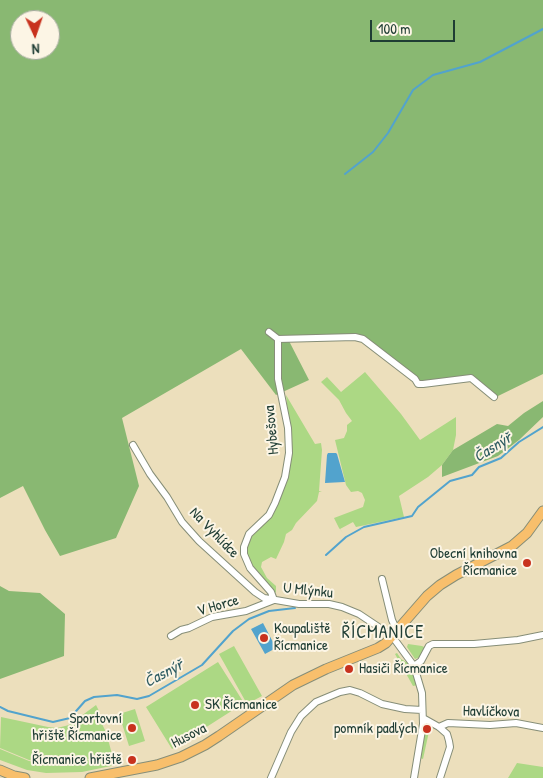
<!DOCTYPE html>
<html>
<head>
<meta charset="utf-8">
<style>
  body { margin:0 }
  #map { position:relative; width:543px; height:778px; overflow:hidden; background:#ecdfbc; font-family:"Patrick Hand",sans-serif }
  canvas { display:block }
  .north { position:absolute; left:10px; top:10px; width:50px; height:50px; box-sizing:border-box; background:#fcf5e5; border:1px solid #a4ab9e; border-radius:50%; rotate:177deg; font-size:14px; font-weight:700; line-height:20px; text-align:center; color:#1f3d34 }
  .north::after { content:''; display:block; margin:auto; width:18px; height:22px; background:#c8321e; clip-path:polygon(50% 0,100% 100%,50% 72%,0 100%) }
  .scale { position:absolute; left:370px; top:20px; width:85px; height:22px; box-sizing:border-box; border:2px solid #1f3d34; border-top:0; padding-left:6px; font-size:15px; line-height:18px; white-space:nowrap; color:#1f3d34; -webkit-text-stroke:4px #fcf5e5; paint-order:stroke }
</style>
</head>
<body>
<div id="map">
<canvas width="543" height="778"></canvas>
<div class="north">N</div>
<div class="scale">100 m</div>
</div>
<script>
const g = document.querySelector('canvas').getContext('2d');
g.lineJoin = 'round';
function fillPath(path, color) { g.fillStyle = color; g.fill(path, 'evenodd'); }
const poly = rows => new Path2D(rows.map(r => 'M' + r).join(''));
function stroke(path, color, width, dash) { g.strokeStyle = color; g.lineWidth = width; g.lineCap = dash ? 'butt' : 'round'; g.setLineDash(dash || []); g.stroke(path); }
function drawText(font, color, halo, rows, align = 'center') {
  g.font = font + ' "Patrick Hand",sans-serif'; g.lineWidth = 4; g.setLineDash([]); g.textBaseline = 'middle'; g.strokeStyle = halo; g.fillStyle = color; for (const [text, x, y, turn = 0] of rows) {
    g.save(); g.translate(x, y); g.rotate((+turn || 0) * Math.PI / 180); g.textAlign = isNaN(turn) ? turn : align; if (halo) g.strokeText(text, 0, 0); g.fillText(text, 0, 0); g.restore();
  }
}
fillPath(poly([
  [365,372,401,414,420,440,456,417,456,435,453,450,442,465,428,477,399,496,404,517,356,527,353,522,340,529,343,533,339,528,334,518,363,507,365,500,362,493,358,491,351,492,346,485,335,440,344,438,347,431,347,425,352,421,346,413,339,400,321,382,327,377,341,392],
  [286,395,315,444,321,443,322,450,319,491,322,492,319,492,317,501,296,523,292,530,286,534,284,542,276,559,271,557,262,562,261,567,267,578,276,586,276,593,253,566,247,555,248,544,253,534,274,512,283,491,287,480,290,432],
  [408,644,422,646,424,647,423,654,420,657,415,659,407,647],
  [234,646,262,696,247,704,219,654],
  [397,653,401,659,408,663,415,675,418,685,413,686,395,654],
  [218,662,244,703,172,749,146,707],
  [96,705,100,713,101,722,106,732,112,754,77,762,112,756,113,763,111,766,82,772,46,773,27,770,0,760,0,749,29,761,54,764,66,763,42,762,29,760,0,748,1,717,48,727,57,728,69,725],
  [135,709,145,741,129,746,119,714],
  [430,727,423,759,420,758,424,728],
  [517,763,543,767,543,778,508,778]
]), '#acd884');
fillPath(poly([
  [0,0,543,0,543,374,496,397,473,376,421,381,361,335,289,336,288,339,309,380,276,395,241,349,122,418,139,486,116,538,60,556,45,530,23,486,0,498],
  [20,20,50,20,50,50,20,50],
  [543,401,543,417,519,440,498,456,442,477,442,465,453,450,497,424,508,426,524,413],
  [0,586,9,591,40,593,65,614,64,656,0,679]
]), '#89b872');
fillPath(poly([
  [328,453,336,453,337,454,345,482,344,482,325,483,327,455],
  [263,623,276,648,265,654,251,629]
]), '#52a3cd');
stroke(poly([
  [345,174,373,152,388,133,413,90,433,75,480,62,543,29],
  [326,555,346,537,364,527,412,516,418,507,450,481,472,475,479,467,501,458,519,442,543,427],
  [0,707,8,711,53,722,70,718,85,701,94,697,117,695,137,699,149,696,202,665,233,631,249,619,269,611,295,608]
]), '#52a3cd', 2);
const minor = poly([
  [269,332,278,339,278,379,288,428,289,453,285,477,275,503,269,515,249,534,244,547,244,554,250,568,271,592,274,600],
  [278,339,355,337,363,339,415,379,418,384,423,384,471,378,494,397],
  [133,445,150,474,167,497,182,522,199,541,255,592,264,598,299,604,329,604,342,607,359,614,392,636,414,666,422,693,423,724,414,778],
  [382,579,392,620,397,631],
  [171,636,181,630,189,628,212,617,246,611,274,600],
  [414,666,421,661,429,646,433,644,474,644,518,640,543,635],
  [423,718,439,727,447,734,449,741,450,747,440,778],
  [439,727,448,723,490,725,516,723,543,728],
  [271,778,291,732,301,716,316,702,340,692,350,690,360,693,382,704,405,709,422,710]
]);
const major = poly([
  [0,770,14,776,25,778],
  [90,778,157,765,181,757,205,745,219,736,293,685,326,669,378,648,386,643,427,596,440,585,456,575,512,546,527,533,543,511]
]);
stroke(minor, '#868e78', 8);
stroke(major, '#868e78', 11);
stroke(minor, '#fff', 6);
stroke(major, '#f8bf6c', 9);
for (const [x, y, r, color] of [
  [527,563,5,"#c8321e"],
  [264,638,5,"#c8321e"],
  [349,669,5,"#c8321e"],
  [195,705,5,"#c8321e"],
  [132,728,5,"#c8321e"],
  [427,729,5,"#c8321e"],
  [132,760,5,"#c8321e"]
]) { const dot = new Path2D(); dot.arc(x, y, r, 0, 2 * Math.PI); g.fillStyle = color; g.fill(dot); stroke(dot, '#fcf5e5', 2); }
drawText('15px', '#1f3d34', '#fcf5e5', [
  ["Hybešova",272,430,-95],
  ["Na Vyhlídce",214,533,46],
  ["U Mlýnku",308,591,6],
  ["V Horce",218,606,-16],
  ["Havlíčkova",491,712,1],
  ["Husova",189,736,-27]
]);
drawText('15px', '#1f3d34', '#fcf5e5', [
  ["Obecní knihovna",517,554],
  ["Řícmanice",517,571],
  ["Koupaliště",274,629,"left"],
  ["Řícmanice",274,646,"left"],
  ["Hasiči Řícmanice",359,669,"left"],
  ["SK Řícmanice",205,705,"left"],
  ["Sportovní",122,719],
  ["hřiště Řícmanice",122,736],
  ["pomník padlých",417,729],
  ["Řícmanice hřiště",122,760]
], 'right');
drawText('italic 16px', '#2e5c62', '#fcf5e5', [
  ["Časnýř",493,448,-32],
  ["Časnýř",164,674,-28]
]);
g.letterSpacing = '1px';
drawText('18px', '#1f3d34', '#fcf5e5', [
  ["ŘÍCMANICE",383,633]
]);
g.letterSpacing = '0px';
</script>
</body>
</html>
